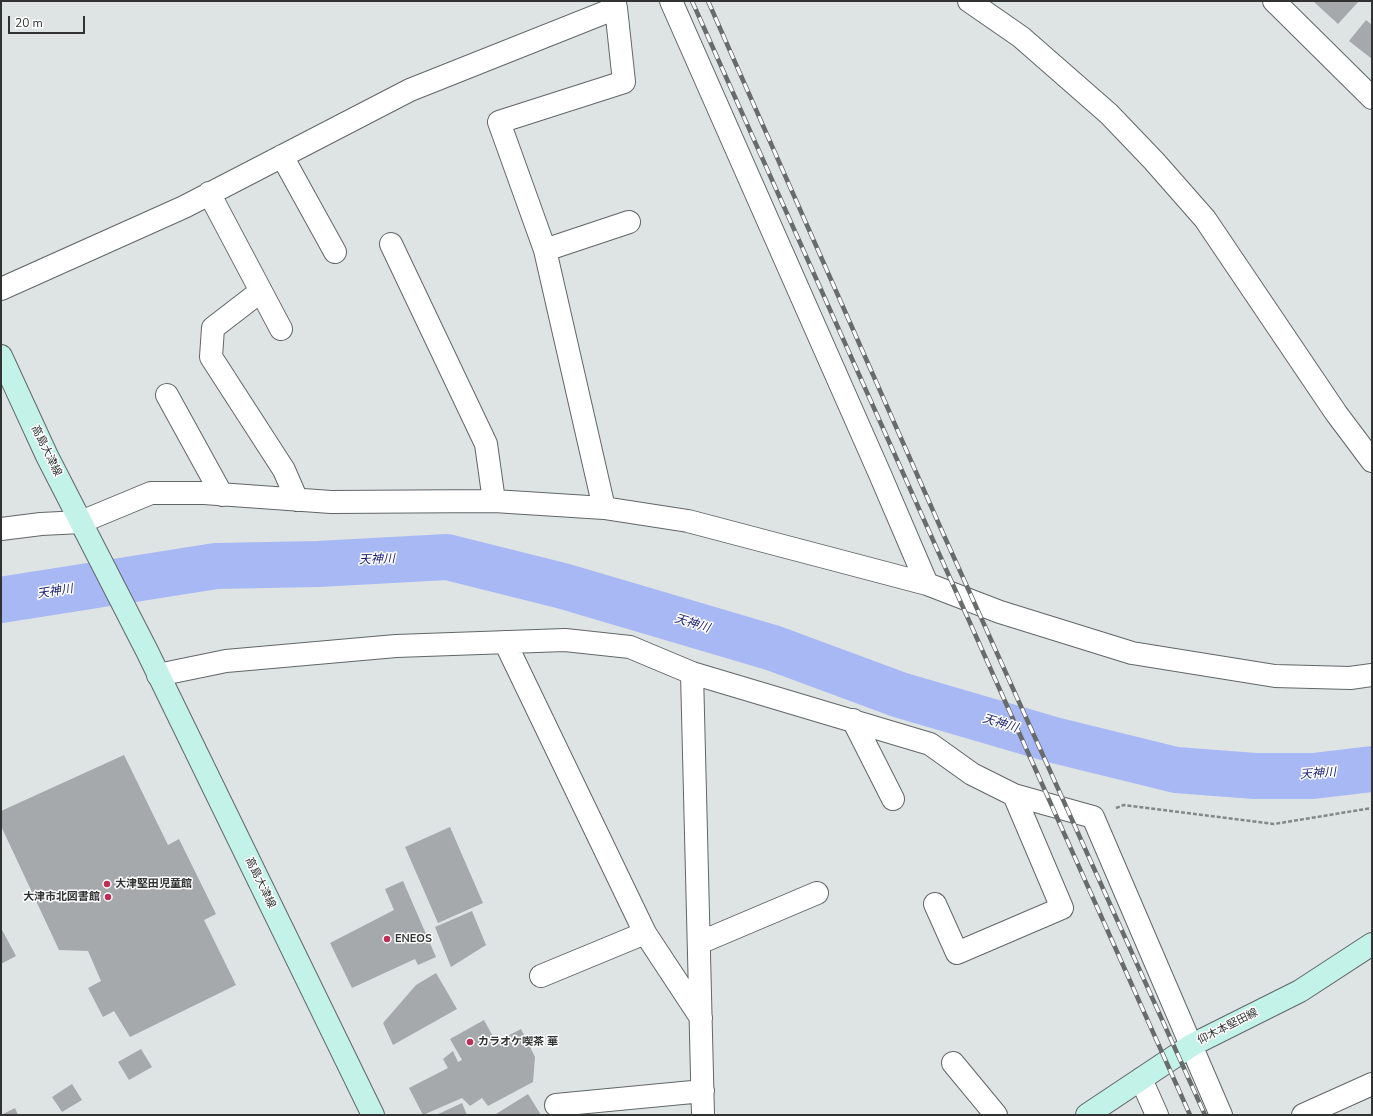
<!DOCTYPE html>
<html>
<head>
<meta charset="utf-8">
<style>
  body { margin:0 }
  #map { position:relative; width:1373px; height:1116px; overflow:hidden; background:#dee3e4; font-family:"Nunito Sans",sans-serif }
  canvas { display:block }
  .frame { position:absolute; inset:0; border:2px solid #313333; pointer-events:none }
  .scale { position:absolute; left:8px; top:16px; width:77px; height:18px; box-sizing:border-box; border:2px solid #313333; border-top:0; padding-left:5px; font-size:12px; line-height:14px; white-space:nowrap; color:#313333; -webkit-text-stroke:3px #fff; paint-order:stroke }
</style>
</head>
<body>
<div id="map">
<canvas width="1373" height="1116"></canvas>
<div class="frame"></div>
<div class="scale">20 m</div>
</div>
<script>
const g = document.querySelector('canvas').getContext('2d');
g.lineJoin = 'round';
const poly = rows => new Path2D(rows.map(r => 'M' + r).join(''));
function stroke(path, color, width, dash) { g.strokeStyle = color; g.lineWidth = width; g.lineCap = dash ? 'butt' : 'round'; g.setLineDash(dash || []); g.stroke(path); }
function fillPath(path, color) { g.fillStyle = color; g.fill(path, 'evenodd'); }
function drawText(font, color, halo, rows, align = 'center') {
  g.font = font + ' "Nunito Sans","Noto Sans JP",sans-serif'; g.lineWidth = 3; g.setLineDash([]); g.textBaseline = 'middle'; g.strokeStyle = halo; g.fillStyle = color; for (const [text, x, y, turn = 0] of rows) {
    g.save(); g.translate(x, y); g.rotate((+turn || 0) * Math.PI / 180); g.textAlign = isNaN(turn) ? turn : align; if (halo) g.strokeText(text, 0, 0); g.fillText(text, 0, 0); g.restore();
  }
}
stroke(poly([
  [1,600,216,566,318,564,447,557,563,586,773,648,900,695,1054,740,1176,770,1255,776,1313,776,1372,769]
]), '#a7b8f5', 46);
fillPath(poly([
  [1315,1,1359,1,1338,24,1314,2],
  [1366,20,1372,25,1372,59,1349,41],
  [124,755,168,845,179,839,216,914,204,920,236,985,130,1037,114,1011,103,1017,88,988,101,981,88,951,59,950,1,826,1,811],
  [450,827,483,903,438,923,405,847],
  [403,881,436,957,418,965,415,959,352,988,330,943,394,910,385,889],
  [472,911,486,945,451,967,435,927],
  [1,928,16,956,1,964],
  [436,973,457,1009,393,1045,383,1023,416,985],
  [484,1020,496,1042,521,1029,535,1057,533,1082,488,1106,482,1098,470,1106,462,1098,423,1115,409,1088,448,1068,443,1059,453,1051,458,1062,462,1060,450,1039],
  [141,1049,152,1067,129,1080,118,1062],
  [72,1084,82,1100,62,1112,52,1097],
  [528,1094,541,1115,496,1115,496,1114],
  [462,1103,467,1115,436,1115],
  [15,1108,18,1115,1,1115]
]), '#a5a9ac');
const street = poly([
  [671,1,879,472,927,584],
  [969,1,1021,37,1109,114,1154,161,1205,219,1336,413,1372,461],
  [1274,1,1372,98],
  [282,156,335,252],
  [209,193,281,329],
  [391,244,486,444,494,501],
  [545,250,629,222],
  [1,289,184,207,410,90,616,8],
  [261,291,213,328,211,357,284,470,297,500],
  [167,395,222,495],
  [604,508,545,250,499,122,624,82,616,8,614,1],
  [1,529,41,524,81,522,151,493,204,493,331,502,494,501,604,508,688,521,927,584,1000,612,1132,653,1275,676,1350,678,1372,675],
  [505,642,645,933,701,1018],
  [692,673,703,1115],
  [158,675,226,661,396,646,565,640,630,647,692,673,930,744,972,774,1014,795,1062,908,957,953,935,904],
  [853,720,893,799],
  [1014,795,1093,817,1221,1115],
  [699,943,817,893],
  [541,976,645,933],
  [953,1063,996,1115],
  [1141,1079,1157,1115],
  [556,1105,703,1091],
  [1303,1115,1372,1084]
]);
const secondary = poly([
  [1,356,47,456,147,651,373,1115],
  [1087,1115,1192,1045,1300,991,1372,944]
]);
stroke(street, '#616667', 24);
stroke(secondary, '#616667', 24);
stroke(poly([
  [1116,808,1124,805,1274,824,1372,808]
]), '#848788', 2.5, [4, 2]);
stroke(street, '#fff', 22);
stroke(secondary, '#c2f2e8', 22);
const rail = poly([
  [692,1,1190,1115],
  [708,1,942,531,1205,1115]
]);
stroke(rail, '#686b6b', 4.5);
stroke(rail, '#fff', 3, [9]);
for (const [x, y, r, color] of [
  [107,884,4,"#bd2d56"],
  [108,897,4,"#bd2d56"],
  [387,939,4,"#bd2d56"],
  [470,1042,4,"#bd2d56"]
]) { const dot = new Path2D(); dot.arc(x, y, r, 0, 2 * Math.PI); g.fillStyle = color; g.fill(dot); stroke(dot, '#fff', 1.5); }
drawText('11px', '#313333', '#fff', [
  ["高島大津線",46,451,64],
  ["高島大津線",260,883,64],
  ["仰木本堅田線",1228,1027,-27]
]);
drawText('bold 11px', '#313333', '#fff', [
  ["大津堅田児童館",115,884],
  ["大津市北図書館",100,897,"right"],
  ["ENEOS",395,939],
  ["カラオケ喫茶 華",478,1042]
], 'left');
drawText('italic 12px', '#1a1e72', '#fff', [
  ["天神川",377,560,-2],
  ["天神川",55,592,-9],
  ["天神川",692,624,17],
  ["天神川",1000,724,17],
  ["天神川",1318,774,-4]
]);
</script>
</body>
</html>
